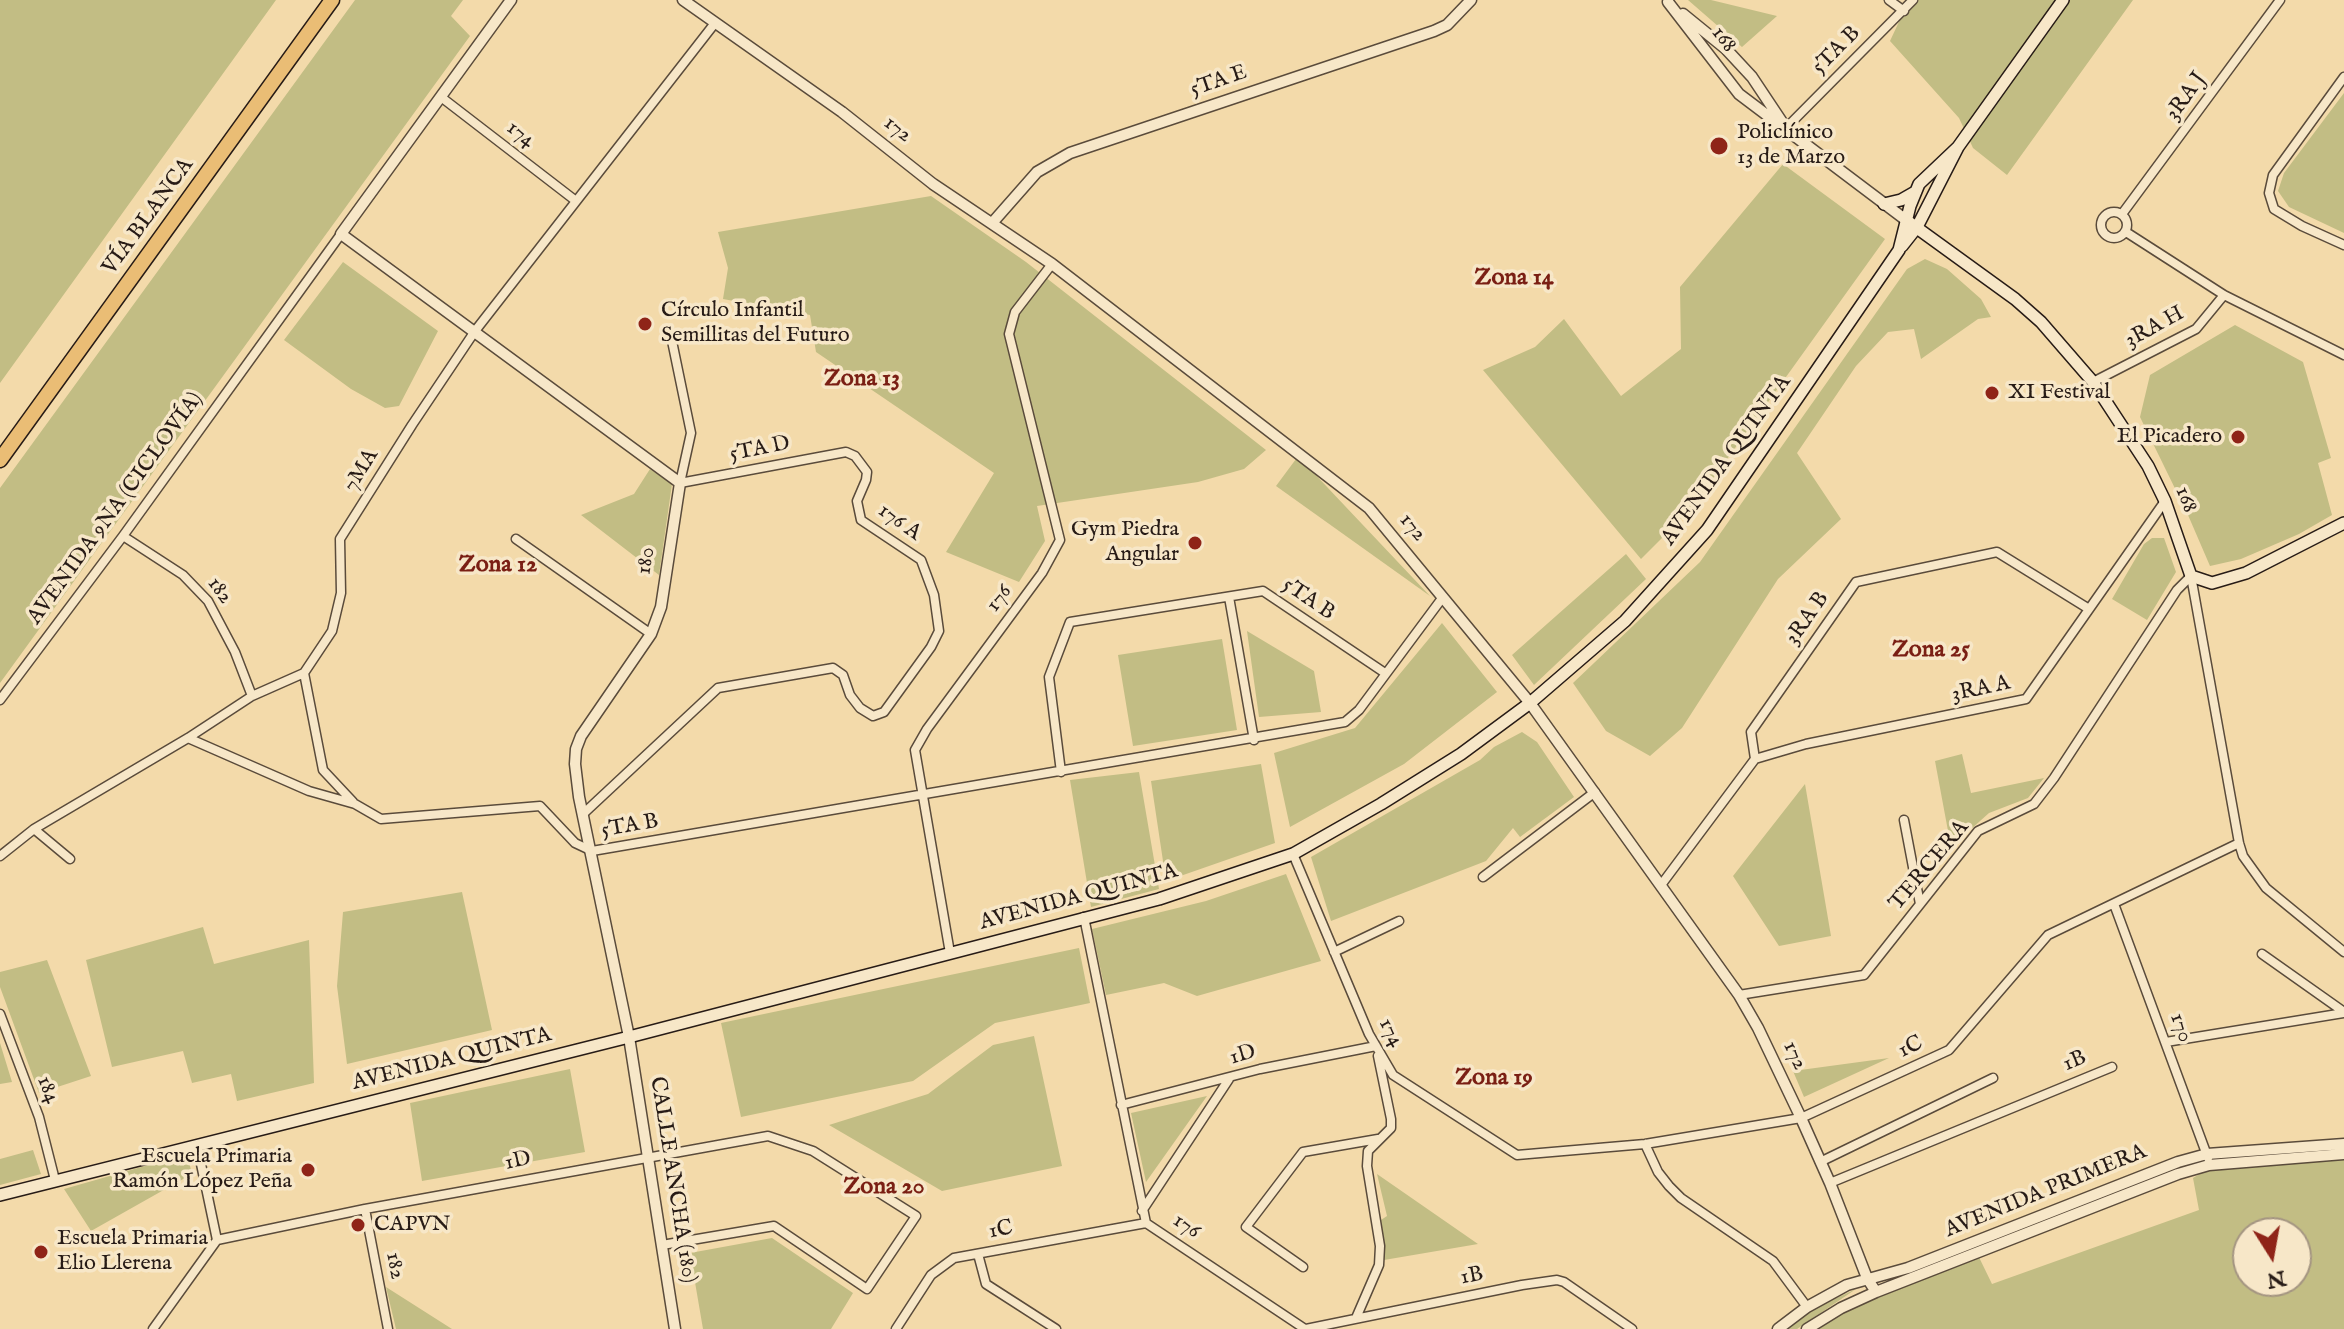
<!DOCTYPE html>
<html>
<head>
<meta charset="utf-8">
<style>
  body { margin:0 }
  #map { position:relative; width:2344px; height:1329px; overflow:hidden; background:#f3daaa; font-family:"IM FELL English",serif }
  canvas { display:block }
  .north { position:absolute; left:2232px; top:1217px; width:80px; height:80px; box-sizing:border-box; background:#f7e7c8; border:2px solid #a49581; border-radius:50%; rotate:169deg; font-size:22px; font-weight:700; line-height:32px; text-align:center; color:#271b16 }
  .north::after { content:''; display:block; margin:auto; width:28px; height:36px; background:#8f2418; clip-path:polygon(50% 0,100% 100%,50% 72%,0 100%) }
</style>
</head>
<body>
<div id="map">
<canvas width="2344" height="1329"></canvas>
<div class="north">N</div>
</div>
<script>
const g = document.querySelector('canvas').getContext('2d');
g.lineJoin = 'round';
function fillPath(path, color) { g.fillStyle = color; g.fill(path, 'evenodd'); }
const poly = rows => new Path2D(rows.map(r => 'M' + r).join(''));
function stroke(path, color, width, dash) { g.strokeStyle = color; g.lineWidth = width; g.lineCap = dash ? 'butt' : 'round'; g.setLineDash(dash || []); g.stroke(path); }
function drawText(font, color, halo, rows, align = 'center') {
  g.font = font + ' "IM FELL English",serif'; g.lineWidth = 7; g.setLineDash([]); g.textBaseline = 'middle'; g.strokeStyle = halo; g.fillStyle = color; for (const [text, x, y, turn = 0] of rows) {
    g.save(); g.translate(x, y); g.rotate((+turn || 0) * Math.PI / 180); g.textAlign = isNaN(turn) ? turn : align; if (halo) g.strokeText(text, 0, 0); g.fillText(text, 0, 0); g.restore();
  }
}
fillPath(poly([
  [0,0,276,0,0,383],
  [355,0,463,0,451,16,470,36,0,683,0,488],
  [1688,0,1711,0,1777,16,1742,47],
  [1913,0,2133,0,2007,175,1973,148,1959,118,1890,41,1904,11],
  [2344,93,2344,233,2289,207,2278,191,2284,173],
  [1783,164,1885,239,1692,508,1641,559,1483,370,1535,347,1564,319,1621,396,1681,349,1680,287],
  [931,196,1026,262,1266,450,1244,469,1198,482,1037,506,1045,541,1019,582,946,552,994,473,816,352,810,315,723,299,728,268,718,232],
  [1925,259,1947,269,1981,299,1991,317,1978,319,1921,359,1914,329,1888,332,1856,366,1797,453,1841,519,1778,579,1682,728,1650,756,1606,731,1573,683,1700,562,1907,269],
  [343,262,438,331,399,406,385,408,351,389,284,340],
  [2235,325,2303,362,2331,458,2318,463,2332,515,2299,534,2241,559,2210,566,2188,515,2140,417,2150,375],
  [1296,459,1311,470,1430,596,1276,486],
  [650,469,672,484,659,575,581,515,634,494],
  [2152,538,2164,538,2176,572,2147,620,2112,599,2144,544],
  [1626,554,1646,579,1534,685,1512,655],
  [1442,623,1497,692,1404,764,1290,827,1274,753,1355,728],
  [1247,631,1314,671,1321,712,1259,717],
  [1222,639,1237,730,1133,746,1118,655],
  [1522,732,1537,742,1574,797,1520,837,1513,828,1486,861,1331,921,1311,857,1480,760,1494,747],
  [1962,754,1971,793,2044,778,2028,798,1989,813,1951,847,1935,761],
  [1261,764,1275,843,1166,881,1151,781],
  [1139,772,1159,889,1091,907,1070,780],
  [1805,784,1831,936,1779,946,1733,876],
  [1286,874,1321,961,1197,996,1164,983,1106,995,1092,929,1206,901],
  [462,892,492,1030,347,1064,337,986,343,912],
  [203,927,214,964,309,940,314,1083,237,1101,231,1074,192,1083,183,1051,112,1067,86,960],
  [1079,948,1090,1003,995,1023,913,1081,741,1117,721,1023],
  [47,960,91,1076,39,1093,0,987,0,972],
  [1034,1036,1062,1166,942,1191,829,1125,928,1094,993,1045],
  [0,1043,12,1082,0,1084],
  [1889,1058,1804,1097,1793,1071],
  [570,1069,585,1152,422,1181,410,1103],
  [1207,1096,1146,1182,1131,1113],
  [33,1150,41,1174,0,1185,0,1159],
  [187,1154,192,1174,91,1231,64,1189],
  [2344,1156,2344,1329,1819,1329,1855,1304,1975,1249,1992,1284,2199,1210,2193,1178,2213,1166],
  [2248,1233,2296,1233,2296,1281,2248,1281],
  [1377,1174,1478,1244,1384,1260,1381,1220,1387,1216],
  [772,1238,853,1293,831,1329,703,1329,690,1253],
  [386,1287,452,1329,396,1329],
  [1856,1289,1797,1329,1787,1329,1817,1307]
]), '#c2bd84');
const minor = poly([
  [1889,0,1904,11],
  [2344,77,2273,175,2269,193,2274,209,2302,226,2344,245],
  [441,97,576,201],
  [1786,128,1913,0],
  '2101 225a13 13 0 1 1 26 0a13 13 0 1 1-26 0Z',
  [2122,214,2280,0],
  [2126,232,2224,295,2344,355],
  [2093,382,2196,329,2224,295],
  [123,536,183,575,208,601,235,652,252,696],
  [516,539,651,634],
  [2191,576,2239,843,2243,856,2266,888,2344,952],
  [1229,597,1254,740],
  [304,673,323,770,353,802],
  [0,700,123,536,341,234],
  [188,738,309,791,355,804,381,819,540,806,575,843,592,851,1345,722,1359,710,1443,597],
  [1755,759,1806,744,2026,699,2165,501],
  [1061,772,1049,677,1070,622,1263,591,1385,673],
  [583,814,718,688,833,668,843,675,850,695,860,708,873,716,884,712,931,647,939,631,934,595,921,560,861,520,857,501,866,480,867,472,855,456,846,452,680,483,691,433,672,341],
  [1904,820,1920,904],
  [34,829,70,859],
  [1293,854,1369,1034,1393,1075,1517,1155,1645,1144,1801,1118,1949,1050,2048,935,2239,843],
  [0,856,34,829,188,738,252,696,304,673,332,631,341,593,340,539,412,425,475,331,715,23],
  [1483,877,1595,792],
  [1661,885,1755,759,1751,732,1856,582,1997,552,2089,609],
  [2114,904,2208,1158],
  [1084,917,1146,1223,1305,1329],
  [1334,952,1399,921],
  [950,953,915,750,927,729,1042,573,1060,540,1009,334,1015,312,1052,264],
  [2262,954,2344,1012],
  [1739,995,1864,975,1978,831,2034,804,2054,778,2177,590,2191,576],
  [0,1014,39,1117,55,1180],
  [2166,1042,2344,1013],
  [1121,1105,1260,1069,1376,1046],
  [1645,1144,1658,1172,1669,1186,1681,1198,1773,1261,1807,1307],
  [197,1145,217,1240],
  [1820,1162,1993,1078],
  [1830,1183,2112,1067],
  [365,1209,388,1329],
  [1142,1211,1229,1079],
  [978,1254,986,1284,1056,1329],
  [1303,1267,1246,1227,1303,1152,1378,1139],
  [1356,1318,1379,1265,1380,1246,1367,1166,1368,1151,1391,1128,1391,1119,1378,1056],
  [153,1329,217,1240,365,1209,768,1136,813,1151,916,1216,867,1289,774,1226,662,1245],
  [896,1329,931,1275,954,1258,1146,1223],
  [1306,1329,1522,1285,1557,1280,1564,1282,1632,1329]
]);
const tertiary = poly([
  [511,0,341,234,680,483,661,607,651,634,581,736,576,749,575,764,579,797,629,1037,675,1329],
  [683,0,842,112,933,184,1052,264,1369,508,1530,703,1739,995,1758,1028,1801,1118,1830,1183,1867,1278,1876,1292],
  [1668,2,1739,94,1906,220],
  [1683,14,1726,49,1752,77,1782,122],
  [993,222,1037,172,1070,153,1434,31,1447,25,1471,0],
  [1778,1329,1807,1307,1847,1285,1908,1268,2178,1162,2207,1154,2344,1144],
  [1807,1329,1841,1308,1876,1292,2178,1174,2209,1165,2344,1154]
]);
const secondary = poly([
  [1884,204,1901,200,1915,192],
  [1906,220,2015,299,2041,322,2093,382,2148,466,2165,501,2191,576,2212,583,2246,573,2344,523],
  [1902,246,1917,227,1958,147,2063,0],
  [0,1195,629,1037,1159,899,1293,854,1381,804,1461,754,1530,703,1625,621,1707,530,1899,250,1910,206,1919,184,1958,147]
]);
const trunk = poly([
  [0,460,332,0]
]);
stroke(minor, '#5a4b3b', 11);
stroke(tertiary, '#5a4b3b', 13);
stroke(secondary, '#271b16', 14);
stroke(trunk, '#271b16', 17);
stroke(minor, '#f7e7c8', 8);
stroke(tertiary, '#f7e7c8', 10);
stroke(secondary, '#f7e7c8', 11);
stroke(trunk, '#eabd75', 14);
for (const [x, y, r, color] of [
  [1719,146,10,"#8f2418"],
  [645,324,8,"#8f2418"],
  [1992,393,8,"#8f2418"],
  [2238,437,8,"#8f2418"],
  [1195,543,8,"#8f2418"],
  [308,1170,8,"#8f2418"],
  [358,1225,8,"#8f2418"],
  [41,1252,8,"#8f2418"]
]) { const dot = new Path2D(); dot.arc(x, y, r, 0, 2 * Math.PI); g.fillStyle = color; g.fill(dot); stroke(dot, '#f7e7c8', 3); }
drawText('22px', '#271b16', '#f7e7c8', [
  ["168",1723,40,53],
  ["5TA B",1837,51,-45],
  ["5TA E",1219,82,-19],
  ["3RA J",2187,97,-54],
  ["172",897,130,38],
  ["174",520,135,37],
  ["VÍA BLANCA",149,217,-54],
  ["3RA H",2155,328,-29],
  ["5TA D",760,450,-11],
  ["AVENIDA QUINTA",1727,461,-54],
  ["7MA",362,471,-58],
  ["168",2185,500,68],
  ["AVENIDA 9NA (CICLOVÍA)",116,509,-54],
  ["176 A",899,523,36],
  ["172",1412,528,50],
  ["180",647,561,-81],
  ["182",219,591,54],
  ["176",1000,599,-53],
  ["5TA B",1308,600,34],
  ["3RA B",1808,619,-55],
  ["3RA A",1981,690,-12],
  ["5TA B",630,827,-10],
  ["TERCERA",1930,866,-50],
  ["AVENIDA QUINTA",1079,898,-15],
  ["170",2180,1028,70],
  ["174",1390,1033,62],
  ["1C",1911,1048,-25],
  ["1D",1243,1056,-15],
  ["172",1794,1056,65],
  ["AVENIDA QUINTA",452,1060,-14],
  ["1B",2075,1062,-22],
  ["184",47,1090,68],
  ["1D",518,1162,-11],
  ["CALLE ANCHA (180)",672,1180,81],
  ["AVENIDA PRIMERA",2046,1192,-22],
  ["176",1186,1227,34],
  ["1C",1001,1231,-10],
  ["182",394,1266,79],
  ["1B",1472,1277,-11]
]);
drawText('22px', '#271b16', '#f7e7c8', [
  ["Policlínico",1737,133],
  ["13 de Marzo",1737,158],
  ["Círculo Infantil",661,311],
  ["Semillitas del Futuro",661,336],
  ["XI Festival",2008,393],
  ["El Picadero",2222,437,"right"],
  ["Gym Piedra",1179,530,"right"],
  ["Angular",1179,555,"right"],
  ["Escuela Primaria",292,1157,"right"],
  ["Ramón López Peña",292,1182,"right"],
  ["CAPVN",374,1225],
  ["Escuela Primaria",57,1239],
  ["Elio Llerena",57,1264]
], 'left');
drawText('bold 24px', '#7a1f14', '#f7e7c8', [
  ["Zona 14",1514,279],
  ["Zona 13",862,380],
  ["Zona 12",498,566],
  ["Zona 25",1931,651],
  ["Zona 19",1494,1079],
  ["Zona 20",884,1188]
]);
</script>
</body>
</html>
